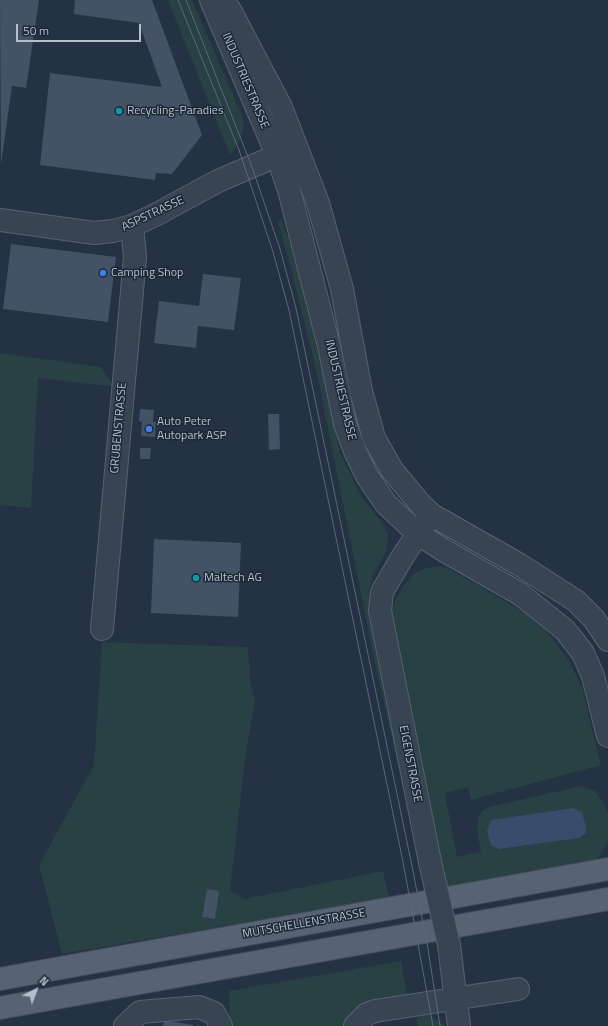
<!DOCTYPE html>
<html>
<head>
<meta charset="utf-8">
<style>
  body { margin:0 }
  #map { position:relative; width:608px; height:1026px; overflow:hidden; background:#253243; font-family:"Titillium Web",sans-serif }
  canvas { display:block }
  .north { position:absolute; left:16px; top:970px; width:40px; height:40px; -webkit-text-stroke:3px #1e2938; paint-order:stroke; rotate:42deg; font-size:11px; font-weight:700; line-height:16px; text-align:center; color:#b6bfcc }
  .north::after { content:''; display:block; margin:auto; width:14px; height:18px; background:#b6bfcc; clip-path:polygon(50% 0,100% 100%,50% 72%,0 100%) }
  .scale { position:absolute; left:16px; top:24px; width:125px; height:18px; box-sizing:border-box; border:2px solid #b6bfcc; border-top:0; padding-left:5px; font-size:12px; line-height:14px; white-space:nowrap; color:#b6bfcc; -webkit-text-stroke:3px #1e2938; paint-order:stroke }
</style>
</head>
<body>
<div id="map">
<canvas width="608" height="1026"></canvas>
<div class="north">N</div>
<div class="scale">50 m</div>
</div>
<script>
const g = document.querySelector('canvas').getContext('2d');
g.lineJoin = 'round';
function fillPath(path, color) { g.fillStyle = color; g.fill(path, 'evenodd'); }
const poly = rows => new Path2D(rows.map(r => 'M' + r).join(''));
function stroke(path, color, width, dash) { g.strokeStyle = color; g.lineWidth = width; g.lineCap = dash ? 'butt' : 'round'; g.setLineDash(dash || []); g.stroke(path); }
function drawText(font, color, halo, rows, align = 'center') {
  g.font = font + ' "Titillium Web",sans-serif'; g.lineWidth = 3; g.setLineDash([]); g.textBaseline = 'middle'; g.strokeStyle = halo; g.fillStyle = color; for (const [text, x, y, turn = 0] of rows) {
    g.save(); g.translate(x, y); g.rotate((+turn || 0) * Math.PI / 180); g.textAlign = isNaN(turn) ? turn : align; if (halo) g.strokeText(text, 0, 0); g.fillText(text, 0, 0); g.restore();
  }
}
fillPath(poly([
  [168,0,192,0,240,111,244,122,243,131,238,144,230,155],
  [281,219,290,243,309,314,340,453,360,494,383,524,388,535,386,552,373,575,369,591,419,859,376,668,316,369,290,265,278,222],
  [0,353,101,367,115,387,38,378,31,508,0,505],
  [438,566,449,569,495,595,525,613,549,634,570,662,582,688,601,765,471,800,468,788,445,793,457,857,481,852,477,830,478,818,482,811,489,807,581,786,595,791,604,804,608,813,608,842,596,861,446,887,392,613,393,605,403,586,413,575,423,569],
  [102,642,248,647,250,679,255,702,246,751,230,891,245,899,383,871,389,898,62,954,39,865,94,765],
  [401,961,407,994,384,1000,346,1026,230,1026,229,991],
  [417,1014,428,1015,445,1026,417,1026]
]), '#274144');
fillPath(poly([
  [573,808,582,812,586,827,586,833,579,838,499,849,491,845,487,831,491,820]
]), '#384d6b');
fillPath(poly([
  [0,0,39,0,26,88,12,86,1,165],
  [75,0,152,0,202,135,172,174,156,173,155,180,40,165,50,73,162,87,139,23,74,14],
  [11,244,116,257,108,322,3,309],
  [203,274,241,278,234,330,198,326,196,348,154,343,159,301,199,306],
  [140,409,154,410,153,422,156,422,155,437,141,436,142,422,139,421],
  [268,414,279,414,280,449,269,450],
  [140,448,151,448,150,459,140,459],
  [154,539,241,543,238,617,151,613],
  [207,889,219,891,215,919,202,917],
  [164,1020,193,1025,193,1026,163,1026]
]), '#435265');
const minor = poly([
  [211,0,277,155,289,190,329,346,345,424,355,451,367,476,386,504,418,534,445,551,520,594,565,630,583,653,593,676,608,736],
  [222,0,230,10,281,107,318,203,342,289,361,391,374,438,392,470,422,506,432,515,520,565,576,601,594,619,608,640],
  [0,220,94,233,113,231,132,226,157,214,218,181,290,150],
  [426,522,403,556,382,592,380,611,430,862],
  [102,629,135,257,132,226],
  [449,945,459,1026],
  [125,1026,140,1012,199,1007,214,1013,221,1026],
  [355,1026,367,1014,375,1011,518,989]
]);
const major = poly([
  [0,979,608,869],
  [0,1008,608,899]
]);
stroke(minor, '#576270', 24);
stroke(major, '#434d5c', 24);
stroke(minor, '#394453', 22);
stroke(major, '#576373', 22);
stroke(poly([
  [178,0,239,150,273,252,289,310,403,862,433,1026],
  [186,0,252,167,280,249,296,308,412,866,428,949,440,1026]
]), '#5b687a', 1);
const minorBridge = poly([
  [430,862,449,945]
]);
stroke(minorBridge, '#576270', 24, []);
stroke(minorBridge, '#394453', 22);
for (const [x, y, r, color] of [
  [119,111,4,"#0f9aa8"],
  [103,273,4,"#3f7fe0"],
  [149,429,4,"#3f7fe0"],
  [196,578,4,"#0f9aa8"]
]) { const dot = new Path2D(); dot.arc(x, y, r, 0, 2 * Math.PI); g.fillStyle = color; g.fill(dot); stroke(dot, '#1e2938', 1.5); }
drawText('12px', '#b6bfcc', '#1e2938', [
  ["INDUSTRIESTRASSE",245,81,67],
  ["ASPSTRASSE",153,214,-25],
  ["INDUSTRIESTRASSE",340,390,77],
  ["GRUBENSTRASSE",119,428,-85],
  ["EIGENSTRASSE",410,764,79],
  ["MUTSCHELLENSTRASSE",304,924,-10]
]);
drawText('12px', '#b6bfcc', '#1e2938', [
  ["Recycling-Paradies",127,111],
  ["Camping Shop",111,273],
  ["Auto Peter",157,422],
  ["Autopark ASP",157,436],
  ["Maltech AG",204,578]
], 'left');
</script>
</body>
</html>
